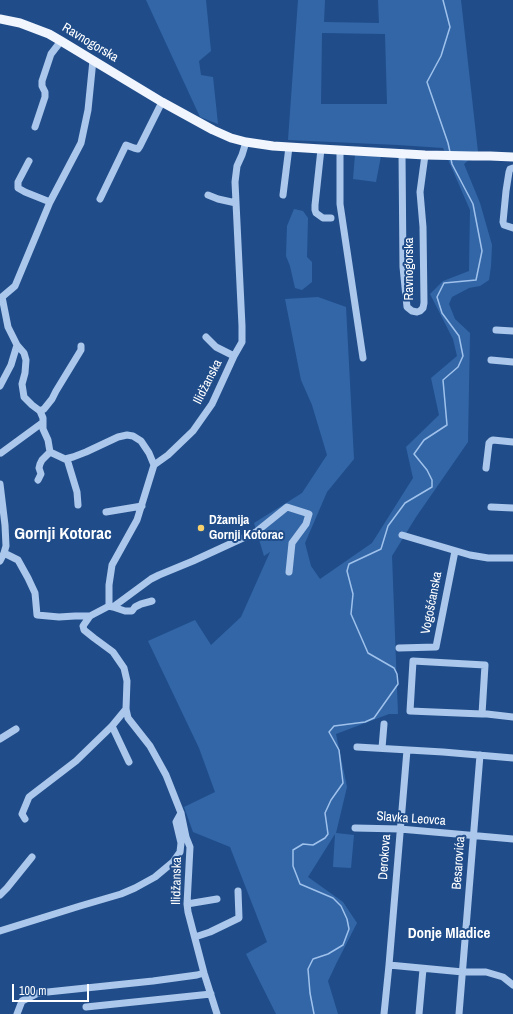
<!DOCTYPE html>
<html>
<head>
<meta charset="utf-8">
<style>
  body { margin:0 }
  #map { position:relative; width:513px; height:1014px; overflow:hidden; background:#204d8a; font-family:"Archivo Narrow",sans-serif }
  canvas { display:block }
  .scale { position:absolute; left:12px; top:984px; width:77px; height:18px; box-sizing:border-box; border:2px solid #fff; border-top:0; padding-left:5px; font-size:12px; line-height:14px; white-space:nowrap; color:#fff; -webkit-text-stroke:3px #204d8a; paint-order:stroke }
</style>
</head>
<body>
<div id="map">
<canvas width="513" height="1014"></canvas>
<div class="scale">100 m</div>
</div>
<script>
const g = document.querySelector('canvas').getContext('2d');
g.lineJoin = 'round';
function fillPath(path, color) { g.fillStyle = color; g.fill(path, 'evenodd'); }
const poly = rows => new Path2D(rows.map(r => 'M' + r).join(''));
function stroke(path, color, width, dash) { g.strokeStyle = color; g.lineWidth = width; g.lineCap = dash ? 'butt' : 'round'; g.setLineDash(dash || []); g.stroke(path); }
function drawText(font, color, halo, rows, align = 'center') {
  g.font = font + ' "Archivo Narrow",sans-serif'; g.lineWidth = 4; g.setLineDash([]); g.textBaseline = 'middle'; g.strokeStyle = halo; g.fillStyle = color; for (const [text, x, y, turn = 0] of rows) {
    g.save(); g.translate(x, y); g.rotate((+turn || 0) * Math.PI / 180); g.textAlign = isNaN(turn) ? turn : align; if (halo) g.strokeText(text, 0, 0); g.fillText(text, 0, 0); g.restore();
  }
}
fillPath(poly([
  [146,0,206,0,211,51,199,61,201,75,213,77,218,124,200,117],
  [298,0,325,0,324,22,379,23,378,0,463,0,461,0,478,152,464,164,480,203,492,245,491,266,489,280,480,286,469,288,452,297,449,304,455,319,470,333,468,442,416,517,392,556,398,714,389,714,336,734,347,787,336,833,354,835,351,868,333,867,335,834,308,877,343,902,357,923,337,962,328,981,338,1014,276,1014,246,954,267,942,230,847,193,832,184,807,215,792,199,748,148,641,195,620,211,645,241,617,270,552,264,556,254,523,302,493,327,455,312,405,301,380,285,299,318,297,346,307,354,459,327,492,305,543,311,566,320,579,372,543,413,478,406,447,439,415,431,378,457,356,453,339,430,294,443,281,469,271,470,210,443,148,398,145,288,140],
  [322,33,385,34,387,104,321,104],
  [355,155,381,156,376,182,353,179],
  [294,209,303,211,308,218,307,257,312,262,312,282,302,290,295,288,290,266,286,256,287,226]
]), '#3366a7');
stroke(poly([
  [443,0,450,27,441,56,427,82,448,143,450,152],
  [314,1014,310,993,308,969,313,959,328,954,343,945,349,929,347,919,341,906,333,898,300,884,293,866,293,850,303,844,313,845,325,838,328,834,325,813,331,800,343,783,339,750,329,732,334,726,365,722,374,718,398,684,397,674,394,668,368,653,351,614,353,594,347,571,349,564,381,549,388,526,405,503,432,487,432,480,427,470,414,454,424,440,447,425,443,380,458,367,463,356,459,336,442,313,437,297,444,283,476,280,482,251,473,204,452,164,451,159]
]), '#9fc2ec', 1.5);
stroke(poly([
  [35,127,45,97,45,92,42,86,42,81,51,54,61,41],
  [321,149,315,205,315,210,316,213,323,218,331,218],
  [340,150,340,204,363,358],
  [402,153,403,267,407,307,412,311,417,312,420,311,423,308,424,303,423,227,420,192,425,155],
  [29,161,18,182,18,188,25,192,50,202],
  [513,168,510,169,509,172,506,191,503,222,504,225,513,228],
  [208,195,218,199,236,203],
  [283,195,289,147],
  [100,199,126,145,134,148,138,149,140,146,162,102],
  [2,297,8,327,17,345,24,353,26,360,25,373,22,384,24,397,32,405,40,411,43,418,43,429,48,440,50,452,65,459,73,457,86,452,118,437,127,435,133,436,141,441,149,453,154,465],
  [2,297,15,286,50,202,81,143,88,110,93,60],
  [496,330,513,331],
  [206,337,216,347,234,356],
  [491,360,513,362],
  [0,386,11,365,17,345],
  [40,411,44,409,52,399,56,391,81,350,81,346],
  [1,453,42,423],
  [67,459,77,492,78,505],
  [486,468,489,443,491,441,493,440,513,442],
  [38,480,41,474,39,468,40,464,42,460,50,452],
  [0,484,5,525,6,546,4,553,0,561],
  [491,507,513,508],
  [106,512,142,506],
  [402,535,470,555,488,558,513,558],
  [4,553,18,560,28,578,35,593,37,615,59,617,75,616,90,616],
  [109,606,113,607,151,579,159,575,193,561,256,532,287,507,309,514,306,524,292,543,289,572],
  [113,607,125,611,132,611,135,607,141,604,152,601],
  [399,648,436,647,455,551],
  [482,714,485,665,413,661,410,711,482,714,487,714,513,717],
  [112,726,129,762],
  [0,739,16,729],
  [357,747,443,752,513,758],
  [382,748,384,724],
  [25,819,22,814,29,797,76,761,112,726,126,709],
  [355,828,400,829,513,839],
  [0,895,7,888,32,857],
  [187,904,217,899],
  [0,931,80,906,121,894,135,888,155,877,173,862,180,852,181,843,176,822,181,813],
  [195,937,210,932,239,918,238,891],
  [389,965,463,972,486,972,503,977,513,985],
  [86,1007,211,994],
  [17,1014,22,1001,38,993,153,981,197,975,204,973],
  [217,1014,204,973,188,912,187,904,190,847,186,837,181,813,166,775,150,746,128,718,126,709,127,681,124,668,113,652,94,638,84,630,83,626,90,616,109,606,109,585,112,565,137,520,154,465,168,455,193,431,212,404,234,356,242,342,242,326,235,182,237,166,242,155,246,142],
  [384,1014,389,965,407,750],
  [419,1014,423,969],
  [459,1014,480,755]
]), '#abc7eb', 7);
stroke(poly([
  [0,19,20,23,49,34,61,41,162,102,213,130,231,138,246,142,273,146,321,149,425,155,473,156,490,156,513,157]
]), '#f0f5fe', 9);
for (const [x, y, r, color] of [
  [201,528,4,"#f9d16c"]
]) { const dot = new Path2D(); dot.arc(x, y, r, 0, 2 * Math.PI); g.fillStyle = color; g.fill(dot); stroke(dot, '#204d8a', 1.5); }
drawText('13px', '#fff', '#204d8a', [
  ["Ravnogorska",90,43,31],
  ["Ravnogorska",410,269,-90],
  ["Ilidžanska",208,382,-63],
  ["Vogošćanska",432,603,-79],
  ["Slavka Leovca",411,819,4],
  ["Derokova",385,857,-86],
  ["Besarovića",459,863,-86],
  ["Ilidžanska",177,881,-89]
]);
drawText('bold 13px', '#fff', '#204d8a', [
  ["Džamija",209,521],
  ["Gornji Kotorac",209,536]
], 'left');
drawText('bold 15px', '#fff', '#204d8a', [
  ["Donje Mladice",449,934]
]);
drawText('bold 17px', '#fff', '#204d8a', [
  ["Gornji Kotorac",63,534]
]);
</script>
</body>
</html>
